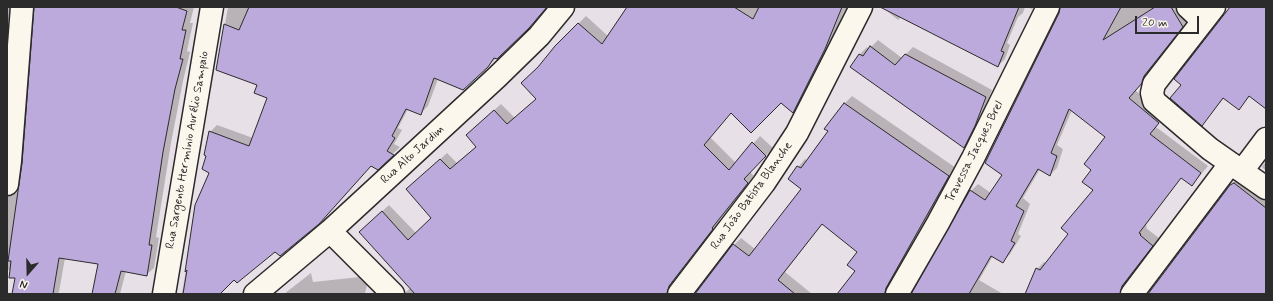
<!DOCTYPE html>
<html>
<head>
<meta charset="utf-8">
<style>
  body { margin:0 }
  #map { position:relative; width:1273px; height:301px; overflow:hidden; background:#e8e0e7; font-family:Mynerve,sans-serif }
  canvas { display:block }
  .frame { position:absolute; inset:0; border:8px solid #2b2b2b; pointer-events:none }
  .north { position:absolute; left:8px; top:253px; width:40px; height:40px; -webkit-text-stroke:3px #fbf7ec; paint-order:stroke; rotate:200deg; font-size:11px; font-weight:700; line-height:16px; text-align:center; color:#2b2b2b }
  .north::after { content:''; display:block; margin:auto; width:14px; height:18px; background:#2b2b2b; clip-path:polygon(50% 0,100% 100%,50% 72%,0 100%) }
  .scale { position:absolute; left:1135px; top:16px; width:64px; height:18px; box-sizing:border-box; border:2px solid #2b2b2b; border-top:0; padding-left:5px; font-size:12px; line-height:14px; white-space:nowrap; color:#2b2b2b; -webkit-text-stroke:3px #fbf7ec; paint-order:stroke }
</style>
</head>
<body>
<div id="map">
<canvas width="1273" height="301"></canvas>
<div class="frame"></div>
<div class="north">N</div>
<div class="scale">20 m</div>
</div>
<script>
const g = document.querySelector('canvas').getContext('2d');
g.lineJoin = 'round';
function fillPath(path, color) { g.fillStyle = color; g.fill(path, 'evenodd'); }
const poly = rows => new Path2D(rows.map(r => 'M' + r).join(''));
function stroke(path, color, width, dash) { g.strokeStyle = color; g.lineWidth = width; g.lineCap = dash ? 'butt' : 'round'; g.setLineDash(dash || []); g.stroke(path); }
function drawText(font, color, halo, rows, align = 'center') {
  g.font = font + ' Mynerve,sans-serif'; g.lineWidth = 3.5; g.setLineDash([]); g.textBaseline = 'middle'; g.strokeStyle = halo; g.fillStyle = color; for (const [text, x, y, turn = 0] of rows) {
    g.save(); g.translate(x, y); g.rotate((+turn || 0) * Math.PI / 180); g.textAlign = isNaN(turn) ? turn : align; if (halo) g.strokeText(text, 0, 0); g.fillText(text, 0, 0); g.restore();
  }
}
fillPath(poly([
  [7,7,16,7,7,123],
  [35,7,194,7,190,23,193,23,187,51,190,52,183,81,171,143,156,237,159,238,154,268,146,275,126,271,120,294,93,294,100,264,65,258,59,292,57,294,20,294,16,277,11,270,7,270,7,186,14,189,19,188,20,186],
  [228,7,547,7,536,20,488,66,438,79,428,106,420,114,408,109,398,128,402,130,394,144,400,147,378,168,372,165,275,250,234,278,218,294,182,294,196,205,210,172,208,156,210,132,217,125,253,138,268,98,258,85,217,69],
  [624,7,848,7,844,12,832,41,800,105,793,112,781,101,731,112,710,137,736,163,760,136,773,148,750,172,754,176,719,221,720,221,676,278,673,284,676,294,406,294,406,292,410,288,367,225,389,205,416,233,433,218,415,182,447,153,457,163,477,146,474,128,501,104,515,118,537,99,539,67,556,46,586,16,608,36,626,8],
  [882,7,1025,7,1023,13,1018,17,1007,43,1010,45,1005,59,998,66,901,17,898,20],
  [1027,7,1034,7,1032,9],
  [1061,7,1182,7,1189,19,1151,68,1148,74,1135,90,1165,115,1156,127,1208,166,1192,185,1182,177,1146,225,1147,227,1146,228,1159,238,1129,279,1126,285,1129,294,1026,294,1037,269,1044,262,1046,263,1070,234,1095,190,1093,170,1106,137,1072,110,1057,145,1063,149,1057,168,1050,175,1040,169,1023,198,1030,204,1018,234,1021,236,1010,254,1003,261,993,256,979,280,1003,294,918,294,971,191,978,184,991,193,1004,175],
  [1231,7,1266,7,1266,108,1250,96,1239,108,1224,98,1202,124,1182,85],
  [878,40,902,58,913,47,992,90,981,118,971,140,964,147,851,67,860,54,867,47,869,49],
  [852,96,956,168,893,280,888,294,838,294,856,271,859,252,823,223,785,272,812,294,696,294,734,245,741,238,755,249,803,189,789,178,805,159,808,161,829,131,826,129,845,103],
  [1266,161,1266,171,1262,167],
  [1238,178,1266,196,1266,294,1149,294,1231,185],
  [311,273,313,282,369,276,365,294,284,294]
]), '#0003');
const building = poly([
  [34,7,176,7,187,11,182,30,186,30,180,59,183,59,175,89,163,152,149,245,152,245,147,276,121,271,115,294,92,294,98,264,59,258,53,294,12,294,15,278,9,278,11,261,8,261,22,163,34,7],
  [249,7,547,7,529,28,497,59,494,58,488,67,463,90,434,78,421,115,406,109,392,136,395,138,387,151,394,155,378,170,371,166,319,224,280,256,275,252,237,283,234,280,220,294,183,294,187,270,185,272,195,205,209,173,202,169,206,156,204,155,209,131,249,146,267,98,254,93,257,85,216,70,224,24,239,30,249,7],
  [627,7,734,7,753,19,759,7,842,7,825,49,793,113,781,103,751,133,731,113,704,145,729,170,752,142,766,156,744,179,748,183,712,228,713,229,669,286,667,294,415,294,359,232,382,211,408,240,431,218,406,189,440,159,450,169,476,147,466,135,494,110,507,124,536,99,521,83,538,67,555,46,578,23,602,44,627,7],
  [880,7,1019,7,1001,51,1004,52,998,67,880,7],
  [1060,7,1121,7,1103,40,1155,7,1171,7,1183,27,1144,76,1142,83,1129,98,1159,123,1150,134,1201,173,1192,186,1181,178,1139,233,1141,234,1140,235,1153,246,1122,286,1120,294,1025,294,1036,268,1040,270,1068,234,1061,228,1093,190,1082,182,1091,170,1084,164,1105,137,1069,109,1051,153,1057,156,1050,176,1038,169,1016,206,1024,211,1011,241,1015,243,1003,263,991,256,969,294,911,294,970,190,985,200,1002,175,985,163,1059,13,1060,7],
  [1230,7,1266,7,1266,109,1249,96,1239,110,1223,98,1202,126,1170,98,1181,85,1174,79,1230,7],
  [870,46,895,65,905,54,986,97,975,126,964,148,850,67,859,54,863,56,870,46],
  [844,103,949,176,886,288,885,294,837,294,855,271,847,265,857,252,822,224,778,280,795,294,695,294,733,244,749,256,801,189,788,179,797,166,801,168,828,131,824,129,844,103],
  [1234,183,1266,208,1266,294,1148,294,1230,185,1234,183]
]);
fillPath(building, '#bbaadb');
stroke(building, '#2b2b2b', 1);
const minor = poly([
  [1188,7,1203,21],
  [1214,7,1154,84,1152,93,1154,101,1210,149,1266,188],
  [1242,171,1266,139],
  [7,184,10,161,22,7],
  [330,231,393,294],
  [164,294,212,7],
  [255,294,330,231,497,77,539,36,563,7],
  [679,294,764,183,797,133,861,7],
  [897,294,938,223,973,158,1048,7],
  [1132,294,1230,164]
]);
stroke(minor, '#2b2b2b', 25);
stroke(minor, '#fbf7ec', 22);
drawText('12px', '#2b2b2b', '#fbf7ec', [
  ["Rua Sargento Hermínio Aurélio Sampaio",188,150,-80],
  ["Travessa Jacques Brel",975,152,-63],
  ["Rua Alto Jardim",413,155,-42],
  ["Rua João Batista Blanche",752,196,-54]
]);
</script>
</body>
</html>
